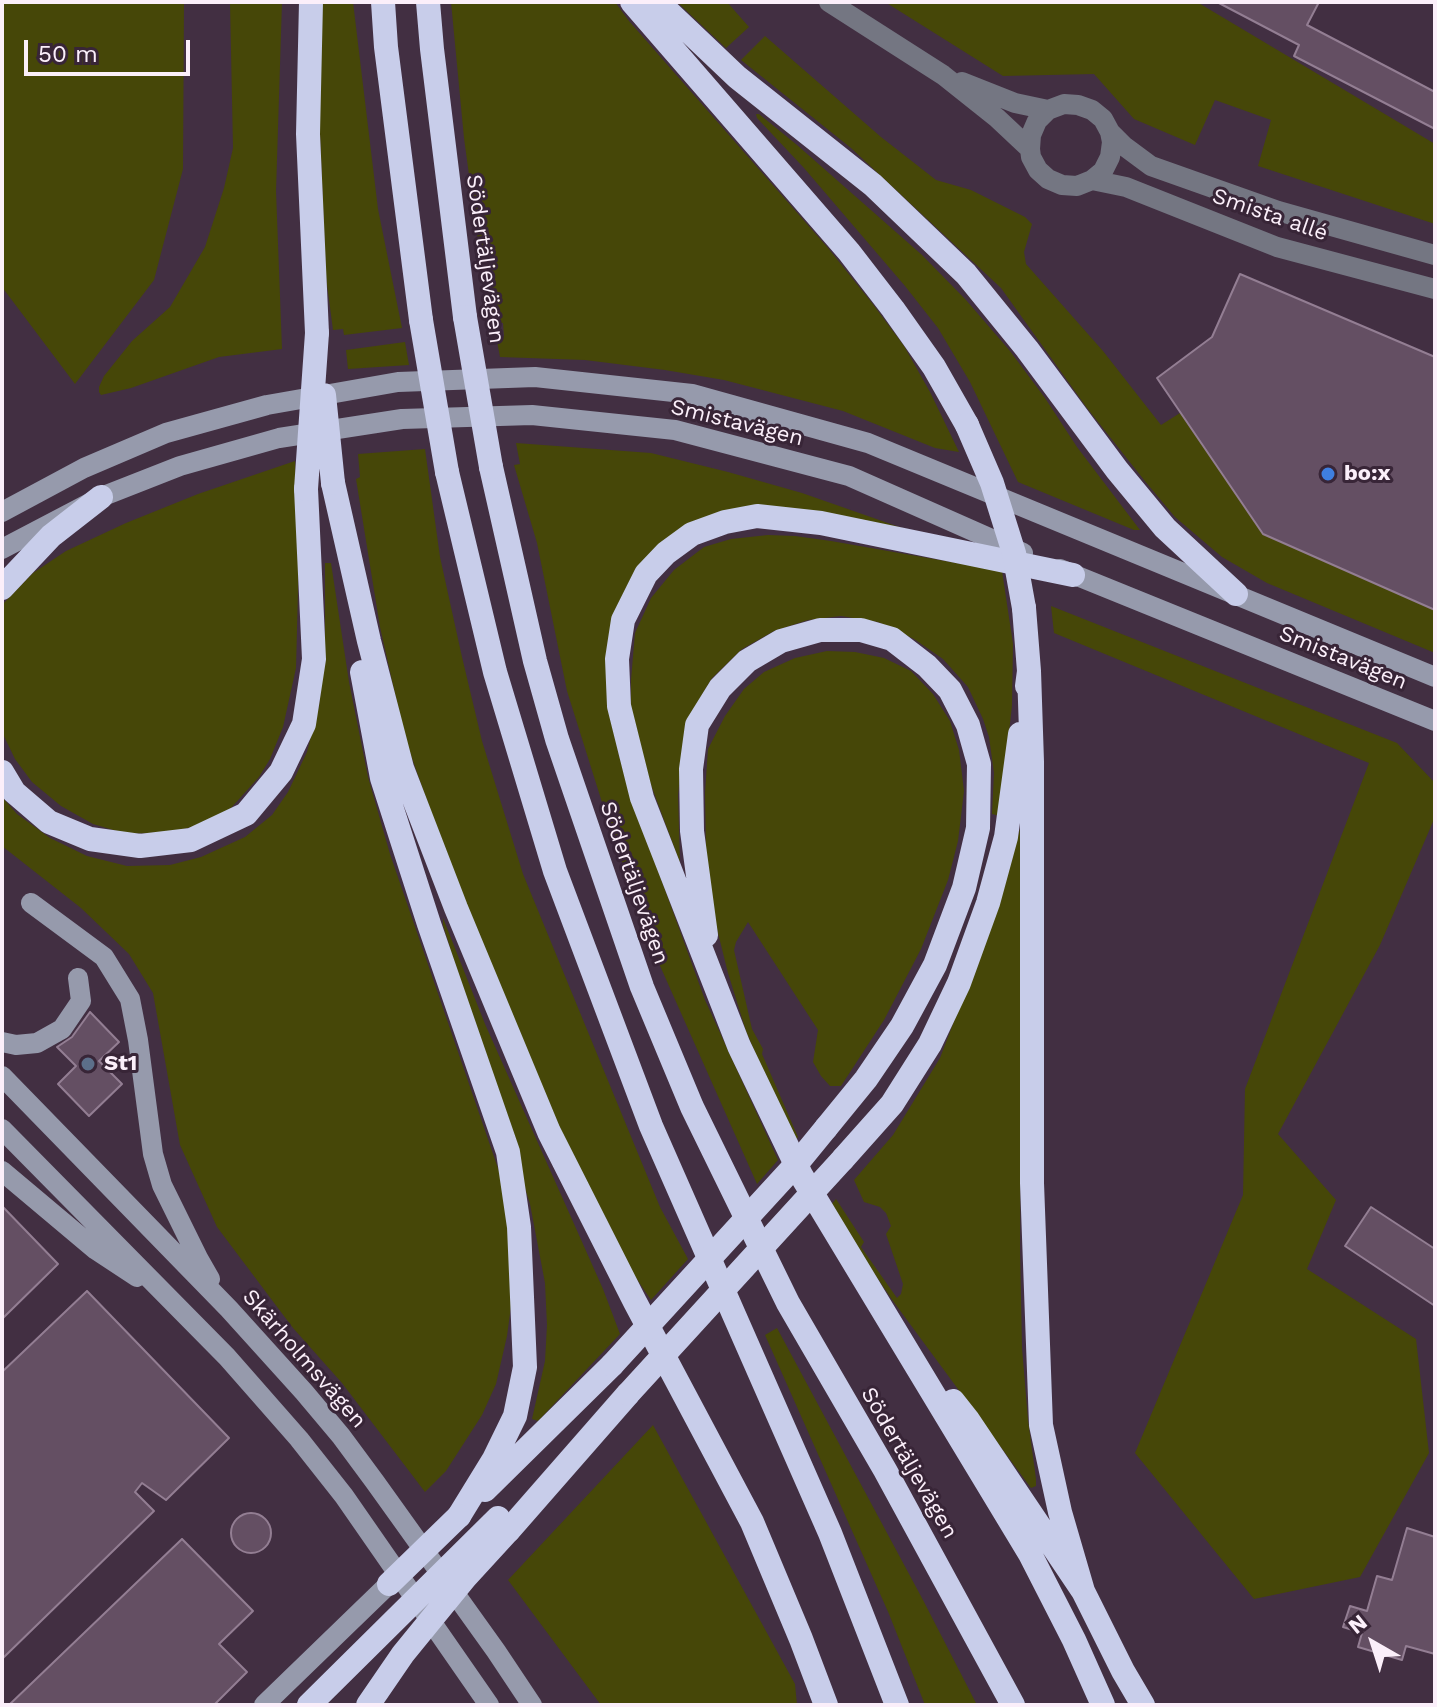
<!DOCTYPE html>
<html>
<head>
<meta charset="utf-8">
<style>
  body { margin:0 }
  #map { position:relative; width:1437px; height:1707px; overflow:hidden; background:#422f42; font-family:"Work Sans",sans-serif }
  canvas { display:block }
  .frame { position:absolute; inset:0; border:4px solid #fbeffa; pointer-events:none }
  .north { position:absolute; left:1333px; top:1603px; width:80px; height:80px; -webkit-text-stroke:6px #382537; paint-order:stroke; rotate:321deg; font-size:22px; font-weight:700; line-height:32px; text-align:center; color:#fbeffa }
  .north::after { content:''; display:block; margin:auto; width:28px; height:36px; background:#fbeffa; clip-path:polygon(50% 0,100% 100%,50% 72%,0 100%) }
  .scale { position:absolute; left:24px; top:40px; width:166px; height:36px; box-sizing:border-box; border:4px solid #fbeffa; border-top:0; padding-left:10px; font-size:24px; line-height:28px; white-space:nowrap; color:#fbeffa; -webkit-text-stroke:6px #382537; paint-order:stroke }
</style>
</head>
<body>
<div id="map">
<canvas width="1437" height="1707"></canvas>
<div class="frame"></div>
<div class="north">N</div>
<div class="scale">50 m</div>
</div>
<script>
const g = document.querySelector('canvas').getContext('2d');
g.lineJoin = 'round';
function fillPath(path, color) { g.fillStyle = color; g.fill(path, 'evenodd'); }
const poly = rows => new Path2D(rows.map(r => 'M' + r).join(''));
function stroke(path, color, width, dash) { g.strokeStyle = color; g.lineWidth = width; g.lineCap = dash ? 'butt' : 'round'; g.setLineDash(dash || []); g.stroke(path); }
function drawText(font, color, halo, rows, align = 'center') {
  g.font = font + ' "Work Sans",sans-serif'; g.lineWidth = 6; g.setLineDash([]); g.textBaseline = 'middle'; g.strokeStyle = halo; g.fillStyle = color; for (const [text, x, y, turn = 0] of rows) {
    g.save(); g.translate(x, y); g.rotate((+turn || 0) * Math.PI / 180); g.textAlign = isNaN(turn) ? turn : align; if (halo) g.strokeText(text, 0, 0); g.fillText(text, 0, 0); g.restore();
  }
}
fillPath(poly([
  [2,2,184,2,183,169,154,280,75,384,2,287],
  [230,2,282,2,276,191,282,349,219,357,131,388,101,395,99,392,99,387,104,376,132,341,170,307,205,247,224,188,233,148],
  [318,2,353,2,378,209,402,328,344,335,343,329,333,330,326,277,320,133],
  [451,2,615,2,629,21,828,248,872,303,904,346,930,392,959,452,935,448,843,411,724,380,665,370,585,360,500,357,496,336,504,336,503,323,493,323,492,315,488,315,464,138],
  [677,2,727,2,749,27,726,48],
  [885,2,1197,2,1435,144,1435,224,1258,166,1271,120,1215,100,1195,145,1134,119,1094,74,1003,76],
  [765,36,881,137,936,180,971,190,1025,217,1032,224,1024,252,1026,264,1103,351,1161,425,1180,413,1263,534,1435,610,1435,653,1267,583,1222,557,1175,517,1144,480,1087,408,1001,288,851,148,741,60],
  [756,114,759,114,797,145,855,196,922,255,966,300,1010,351,1045,398,1077,447,1140,530,1134,530,1018,482,970,382,938,328,905,286,804,168,757,118],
  [405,342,409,365,348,369,346,350],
  [516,443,651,453,728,472,802,493,925,536,747,510,636,573,609,710,619,756,636,810,705,1000,778,1160,757,1184,649,941,606,815,567,691,537,543,514,465,520,464],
  [425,449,440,557,462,657,482,741,523,874,660,1207,688,1259,651,1300,619,1253,581,1175,541,1086,457,887,405,738,380,627,356,479,360,477,358,454],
  [295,461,299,552,296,668,283,727,270,759,259,777,231,808,204,824,171,832,127,834,93,824,61,806,32,782,15,759,2,732,2,610,4,603,33,573,66,551,126,523,198,494],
  [768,535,795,536,831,541,1002,571,1013,644,1012,705,1000,816,992,814,994,773,989,737,983,719,968,687,943,659,914,639,878,622,841,616,808,620,774,631,742,649,712,678,693,710,683,748,678,795,680,863,641,758,631,713,631,680,635,633,651,598,674,570,704,547,731,539],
  [325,563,331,563,349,682,368,777,390,854,502,1180,508,1218,512,1299,507,1336,496,1384,482,1415,446,1471,425,1492,342,1383,293,1328,217,1227,180,1145,153,993,129,954,81,908,2,846,2,797,17,814,50,838,87,856,127,866,170,865,201,857,245,837,272,815,288,792,307,752,319,706,325,653],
  [1051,606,1397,743,1435,783,1435,817,1380,945,1278,1134,1336,1200,1307,1269,1416,1339,1429,1453,1360,1577,1254,1599,1135,1453,1243,1195,1245,1089,1369,763,1054,633],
  [827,651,855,652,884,658,911,671,933,694,950,721,959,750,964,791,958,841,948,880,921,949,884,1020,841,1086,830,1086,821,1076,813,1062,818,1030,748,922,736,942,734,950,752,1029,763,1049,762,1054,798,1137,796,1140,773,1095,746,1031,728,973,716,925,706,854,705,793,708,749,725,716,744,689,764,672,795,658],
  [1022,822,1020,1249,1022,1348,1028,1420,1036,1479,1036,1486,1031,1488,893,1301,829,1207,836,1199,864,1242,861,1247,897,1298,901,1294,903,1284,886,1234,891,1226,886,1213,880,1207,864,1202,854,1180,893,1135,940,1058,997,909],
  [443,918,485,1024,603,1289,620,1334,538,1421,532,1419,545,1361,547,1325,545,1283,530,1204,443,925],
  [777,1328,923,1600,977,1705,925,1705,889,1614,765,1335],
  [653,1425,795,1684,797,1705,601,1705,508,1580]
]), '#464708');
const building = poly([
  [1217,2,1319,2,1307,25,1435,92,1435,129,1294,56,1299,45,1217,2],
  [1240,274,1435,357,1435,610,1263,534,1157,378,1212,337,1240,274],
  [90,1012,119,1042,99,1061,122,1084,89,1116,58,1084,76,1066,57,1047,72,1037,90,1012],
  [2,1206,58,1264,2,1319,2,1206],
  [1371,1207,1435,1249,1435,1306,1345,1246,1371,1207],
  [87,1291,229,1438,166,1500,142,1483,135,1492,154,1511,2,1659,2,1372,87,1291],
  '231 1533a20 20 0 1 1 40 0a20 20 0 1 1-40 0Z',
  [1407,1528,1435,1537,1435,1654,1406,1646,1402,1660,1358,1647,1362,1633,1343,1627,1350,1606,1367,1611,1377,1576,1392,1580,1407,1528],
  [182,1539,253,1611,219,1644,247,1672,214,1705,9,1705,182,1539]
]);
fillPath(building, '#644f63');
stroke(building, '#937e93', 2);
stroke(poly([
  [829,2,943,75,997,118,1030,149],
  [962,82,1015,103,1048,110],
  [1110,132,1112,142,1110,157,1103,171,1092,180,1077,186,1062,185,1048,179,1038,170,1031,157,1030,149,1031,135,1037,121,1048,110,1064,104,1078,105,1092,110,1103,119,1110,132,1124,146,1151,166,1278,211,1435,255],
  [1092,180,1126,187,1277,247,1435,289]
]), '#747682', 20);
stroke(poly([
  [2,512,84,468,166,433,267,405,398,382,535,377,692,394,868,443,1435,677],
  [2,549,101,497,180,466,279,438,402,419,532,415,675,430,849,476,1023,553],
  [1060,569,1435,721],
  [31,903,104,957,130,999,138,1040,153,1154,162,1185,198,1258,210,1279],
  [2,1042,16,1045,37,1043,62,1029,81,1001,78,978],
  [2,1076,229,1309,304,1392,341,1436,375,1482,496,1651,532,1705],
  [2,1129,227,1357,299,1439,344,1496,489,1705],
  [2,1171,96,1250,137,1277],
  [264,1705,389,1584]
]), '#969aac', 20);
stroke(poly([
  [311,2,308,134,317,333],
  [383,2,386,47,421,320],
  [428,2,432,49,465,317],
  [632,2,849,252,893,309,934,367,967,425],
  [658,2,737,77,873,185,966,274,1027,349,1117,470,1165,528,1236,594],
  [491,467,535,661,557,739,642,987,692,1107,788,1303,885,1470,1013,1705],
  [447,472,495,672,555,871,651,1126,830,1533,897,1705],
  [333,483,369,641,402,768,456,908,549,1132,635,1302,752,1522,801,1639,826,1705],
  [1073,575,821,523,757,516,725,522,692,534,666,553,646,574,623,620,617,659,619,706,642,798,739,1046,801,1175,1030,1554,1074,1640,1103,1705],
  [2,588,51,536,101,497],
  [1024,608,1029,671,1027,686],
  [1029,671,1032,762,1032,1183,1041,1425,1060,1512,1083,1591],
  [362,672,382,778,429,924,508,1152,519,1227,525,1367,515,1416,494,1459,459,1516],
  [2,772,14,792,49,822,90,839,140,846,191,840,246,814,281,772,304,724,314,659,306,489],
  [706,935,692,831,691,769,697,725,720,688,747,661,781,641,820,630,861,630,892,639,927,666,950,690,968,725,979,764,978,828,964,888,935,965,902,1026,866,1079,826,1128],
  [843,1159,892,1104,930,1044,959,983,988,903,1006,837,1020,734],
  [953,1401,968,1420,1083,1591,1123,1671,1143,1705],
  [485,1490,612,1365],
  [509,1530,628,1394]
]), '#c8cdea', 24);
stroke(poly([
  [465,317,491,467],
  [421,320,447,472],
  [324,395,333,483],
  [967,425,992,483,1014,553,1024,608],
  [306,489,317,333],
  [612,1365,799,1161,826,1128],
  [628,1394,843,1159],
  [389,1584,459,1516],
  [309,1705,498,1518],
  [368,1705,403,1654,465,1578,509,1530]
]), '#c8cdea', 24);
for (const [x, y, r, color] of [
  [1328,474,8,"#3f7fe0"],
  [88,1064,8,"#5c6f8a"]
]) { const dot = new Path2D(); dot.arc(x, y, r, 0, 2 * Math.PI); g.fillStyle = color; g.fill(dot); stroke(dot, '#382537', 3); }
drawText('22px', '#fbeffa', '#382537', [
  ["Smista allé",1270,215,19],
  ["Södertäljevägen",485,259,82],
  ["Smistavägen",737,423,14],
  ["Smistavägen",1343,658,22],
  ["Södertäljevägen",634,883,71],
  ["Skärholmsvägen",304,1359,49],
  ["Södertäljevägen",909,1463,60]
]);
drawText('bold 22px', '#fbeffa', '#382537', [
  ["bo:x",1344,474],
  ["St1",104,1064]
], 'left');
</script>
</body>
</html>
